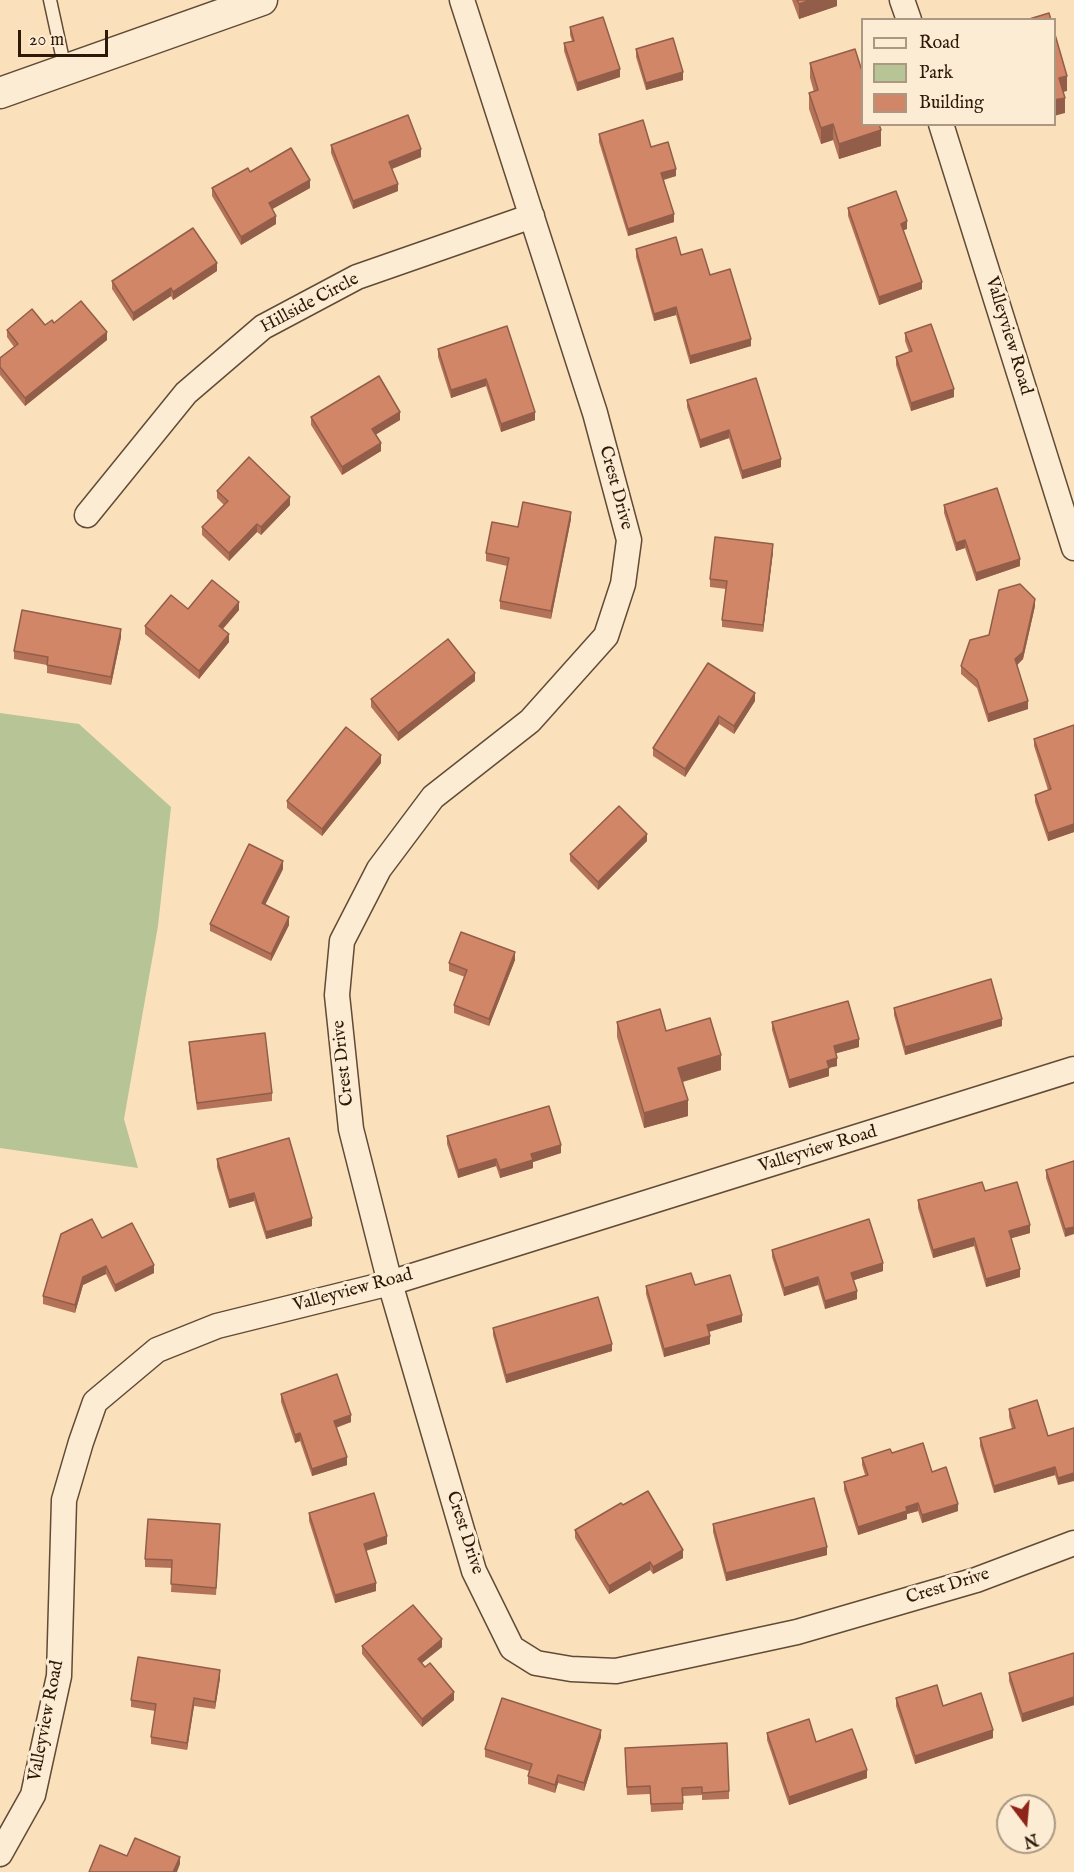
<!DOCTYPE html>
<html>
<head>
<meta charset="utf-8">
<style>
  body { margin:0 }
  #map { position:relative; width:1074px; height:1872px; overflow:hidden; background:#fae1bc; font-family:"IM FELL English",serif }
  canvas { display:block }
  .legend { position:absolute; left:861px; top:18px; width:195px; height:108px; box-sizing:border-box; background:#fcecd3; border:2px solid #aa9882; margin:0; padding:8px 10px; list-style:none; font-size:18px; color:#2e1909 }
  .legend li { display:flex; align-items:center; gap:12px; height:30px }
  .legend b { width:30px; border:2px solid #aa9882 }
  .north { position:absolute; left:996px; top:1794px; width:60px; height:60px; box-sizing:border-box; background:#fcecd3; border:2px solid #aa9882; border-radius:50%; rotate:164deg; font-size:16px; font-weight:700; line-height:24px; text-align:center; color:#2e1909 }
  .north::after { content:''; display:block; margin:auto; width:21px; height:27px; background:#8f2418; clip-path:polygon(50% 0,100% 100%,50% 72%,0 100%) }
  .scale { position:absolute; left:18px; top:30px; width:90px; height:27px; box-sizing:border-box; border:3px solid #2e1909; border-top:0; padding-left:8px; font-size:18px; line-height:21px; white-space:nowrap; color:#2e1909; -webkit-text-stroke:4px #fcecd3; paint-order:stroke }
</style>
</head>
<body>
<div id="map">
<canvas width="1074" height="1872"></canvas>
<ul class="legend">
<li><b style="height:8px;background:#fcecd3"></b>Road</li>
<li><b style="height:16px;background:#b7c496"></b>Park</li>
<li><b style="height:16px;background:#d18668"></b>Building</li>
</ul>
<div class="north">N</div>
<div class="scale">20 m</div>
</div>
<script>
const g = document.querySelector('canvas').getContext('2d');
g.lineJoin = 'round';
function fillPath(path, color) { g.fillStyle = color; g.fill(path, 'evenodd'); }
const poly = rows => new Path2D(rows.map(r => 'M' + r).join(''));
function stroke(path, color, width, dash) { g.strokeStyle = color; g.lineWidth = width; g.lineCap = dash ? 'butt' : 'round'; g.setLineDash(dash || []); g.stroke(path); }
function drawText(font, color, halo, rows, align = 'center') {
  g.font = font + ' "IM FELL English",serif'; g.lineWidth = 6; g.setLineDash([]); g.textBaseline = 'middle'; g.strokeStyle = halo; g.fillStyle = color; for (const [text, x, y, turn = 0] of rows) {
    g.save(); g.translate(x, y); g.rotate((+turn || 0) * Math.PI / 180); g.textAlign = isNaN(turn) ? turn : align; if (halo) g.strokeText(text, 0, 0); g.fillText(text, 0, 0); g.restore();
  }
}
fillPath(poly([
  [0,713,79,724,171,807,158,926,124,1119,138,1168,0,1148]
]), '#b7c496');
const service = poly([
  [50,0,65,69]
]);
const minor = poly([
  [462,0,595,413,629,540,623,584,606,636,530,721,433,797,379,869,342,941,337,995,351,1129,390,1283,474,1571,512,1648,536,1663,571,1669,616,1671,797,1632,976,1580,1074,1543],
  [902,0,909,20],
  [941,124,1074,548],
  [87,515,186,393,263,327,357,277,532,216],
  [0,1854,33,1795,59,1676,64,1500,81,1442,95,1402,157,1350,217,1326,390,1283,1074,1069]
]);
const tertiary = poly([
  [0,93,262,0]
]);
stroke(service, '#614b36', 15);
stroke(minor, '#614b36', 27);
stroke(tertiary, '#614b36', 33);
stroke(service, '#fcecd3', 12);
stroke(minor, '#fcecd3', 24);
stroke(tertiary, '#fcecd3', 30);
fillPath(poly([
  [792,0,837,0,837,6,799,19],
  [570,27,620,77,577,91,564,51,564,43,572,41,570,35],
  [636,49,683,80,646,90,636,57],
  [810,63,881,146,839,159,833,140,821,144,809,109,809,93,814,92,810,78],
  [599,134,651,147,676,176,664,180,674,222,628,236,599,142],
  [331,145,421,157,392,169,398,191,353,209,331,153],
  [250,172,310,188,272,209,276,224,241,245,212,196,212,188],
  [848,208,907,229,903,230,922,289,879,305,848,216],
  [636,249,681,255,710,275,751,346,690,364,676,315,654,321,636,257],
  [217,271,173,300,171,296,133,321,112,289,112,281],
  [45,325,107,340,25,406,0,375,0,358,14,347,7,337,7,330],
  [507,326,535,420,501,432,486,386,451,398,438,357,438,349],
  [905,333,954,397,911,411,896,365,896,357,909,352,905,341],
  [687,400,781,467,742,479,729,438,700,448,687,407],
  [311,417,400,420,376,434,381,451,342,475,311,425],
  [217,491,290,505,261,535,257,532,229,561,202,535,202,527,224,505,217,498],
  [944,505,1020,566,976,581,965,548,956,551,944,513],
  [571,519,551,619,500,609,500,601,507,566,486,561,486,553,518,527],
  [773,552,763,632,722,627,722,620,726,589,710,587,710,579],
  [1035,606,1023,659,1017,665,1028,709,988,722,977,688,961,674,961,666],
  [188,609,239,610,223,629,229,642,199,679,145,634,145,626],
  [121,637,111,685,47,673,47,665,14,659,14,651],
  [475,681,398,741,371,707,371,699],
  [755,693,755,701,734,734,719,724,685,777,653,756,653,748],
  [1074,725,1074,832,1048,841,1035,802,1035,795,1048,790,1034,746,1034,739],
  [381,763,322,836,287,808,287,801],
  [647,841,598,890,570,861,570,854],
  [283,869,265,905,289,925,271,961,210,931,210,924],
  [515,960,489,1026,454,1013,454,1005,465,977,449,971,449,963],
  [894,1008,1002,1026,905,1055,894,1015],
  [617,1022,666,1031,721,1070,683,1082,688,1116,644,1128,617,1037],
  [772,1022,859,1047,836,1053,837,1066,829,1068,829,1076,789,1088,772,1030],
  [189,1042,272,1093,272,1101,197,1110,189,1050],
  [447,1136,561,1153,533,1162,533,1168,500,1178,496,1166,458,1178,447,1144],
  [217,1159,312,1226,266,1239,254,1201,229,1208,217,1167],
  [1074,1161,1065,1237,1046,1178,1046,1170],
  [985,1191,1030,1233,1011,1238,1020,1277,986,1287,974,1246,933,1258,918,1208,918,1200],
  [102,1238,154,1273,115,1292,106,1274,83,1285,75,1313,43,1304,43,1296],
  [772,1250,883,1271,854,1280,857,1299,825,1309,818,1285,784,1296,772,1257],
  [695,1285,742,1322,709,1332,710,1344,664,1357,646,1294,646,1286],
  [493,1328,612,1351,506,1383,493,1335],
  [281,1394,351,1422,336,1428,347,1465,312,1476,300,1441,295,1443,281,1402],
  [1009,1409,1048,1436,1074,1428,1058,1485,1055,1475,994,1493,980,1446,980,1438,1012,1429,1009,1417],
  [892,1453,932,1472,958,1511,922,1523,918,1511,907,1514,907,1519,858,1535,844,1490,844,1482,865,1475,862,1465,862,1458],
  [623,1505,683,1558,653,1574,650,1570,609,1594,575,1538,575,1530],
  [309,1513,387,1544,366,1551,376,1591,335,1603,309,1521],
  [713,1524,827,1555,726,1581,713,1532],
  [220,1531,216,1595,171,1592,172,1568,145,1567,145,1559],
  [362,1646,442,1647,422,1663,454,1700,422,1727,362,1654],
  [1074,1653,1074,1705,1022,1722,1009,1681,1009,1673],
  [220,1678,215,1709,194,1706,187,1750,151,1744,151,1737,155,1711,131,1707,131,1700],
  [896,1698,993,1738,915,1764,896,1706],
  [767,1733,867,1778,789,1805,767,1740],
  [601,1737,584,1791,558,1783,555,1793,528,1784,528,1776,529,1771,485,1757,485,1749],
  [625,1756,729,1791,729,1799,702,1800,702,1795,683,1796,683,1810,651,1812,650,1794,627,1795]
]), '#b47359');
fillPath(poly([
  [811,0,837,0,837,6,799,19,799,4],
  [620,69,620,77,577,91,577,83],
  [683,72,683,80,646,90,646,83],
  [1067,76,1067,91,1059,93,1059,78],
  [1065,98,1065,113,1054,116,1054,100],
  [833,124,833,140,821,144,821,128],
  [881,130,881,146,839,159,839,144],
  [421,149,421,157,389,170,389,162],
  [676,169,676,176,661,180,661,173],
  [310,180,310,188,269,211,269,203],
  [398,184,398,191,353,209,353,201],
  [674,214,674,222,628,236,628,229],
  [276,216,276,224,241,245,241,237],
  [907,221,907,229,901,231,901,224],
  [217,263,217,271,173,300,173,292],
  [922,282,922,289,879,305,879,297],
  [171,288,171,296,133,321,133,313],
  [676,307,676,315,654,321,654,314],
  [107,332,107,340,25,406,25,398],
  [751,339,751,346,690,364,690,356],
  [486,379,486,386,451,398,451,390],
  [954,389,954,397,911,411,911,403],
  [400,412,400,420,372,437,372,429],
  [535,412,535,420,501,432,501,424],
  [729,430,729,438,700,448,700,440],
  [381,443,381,451,342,475,342,467],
  [781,459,781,467,742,479,742,471],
  [290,497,290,505,261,535,261,527],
  [571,512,571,519,551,619,551,611],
  [257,524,257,532,229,561,229,553],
  [965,540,965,548,956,551,956,543],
  [773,544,773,552,763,632,763,625],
  [1020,559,1020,566,976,581,976,573],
  [1035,599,1035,606,1023,659,1015,667,1015,659],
  [239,602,239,610,219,633,219,626],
  [121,629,121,637,111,685,111,677],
  [229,634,229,642,199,679,199,671],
  [475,673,475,681,398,741,398,733],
  [755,693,755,701,734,734,734,726],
  [1028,701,1028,709,988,722,988,714],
  [719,716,719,724,685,777,685,769],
  [381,755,381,763,322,836,322,829],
  [1074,824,1074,832,1048,841,1048,833],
  [647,834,647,841,598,890,598,882],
  [283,861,283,869,262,911,262,903],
  [289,917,289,925,271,961,271,954],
  [515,952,515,960,489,1026,489,1019],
  [1002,1019,1002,1026,905,1055,905,1047],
  [859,1039,859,1047,834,1054,834,1046],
  [721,1055,721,1070,678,1083,678,1068],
  [837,1058,837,1066,827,1068,827,1061],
  [829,1068,829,1076,789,1088,789,1080],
  [688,1100,688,1116,644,1128,644,1113],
  [561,1145,561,1153,533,1162,533,1168,500,1178,500,1170,531,1154],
  [496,1159,496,1166,458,1178,458,1170],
  [254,1193,254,1201,229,1208,229,1200],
  [312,1218,312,1226,266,1239,266,1232],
  [1030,1225,1030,1233,1009,1239,1009,1231],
  [1074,1227,1074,1234,1065,1237,1065,1229],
  [974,1238,974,1246,933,1258,933,1250],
  [883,1263,883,1271,851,1281,851,1273],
  [154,1265,154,1273,115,1292,115,1285],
  [106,1266,106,1274,83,1285,75,1313,75,1305,83,1277],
  [1020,1269,1020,1277,986,1287,986,1279],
  [818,1277,818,1285,784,1296,784,1288],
  [857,1291,857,1299,825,1309,825,1301],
  [742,1315,742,1322,707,1332,707,1325],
  [710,1336,710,1344,664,1357,664,1349],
  [612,1344,612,1351,506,1383,506,1375],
  [351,1415,351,1422,334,1428,334,1421],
  [300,1433,300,1441,295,1443,295,1435],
  [347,1457,347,1465,312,1476,312,1469],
  [1055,1467,1055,1475,994,1493,994,1486],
  [1074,1473,1074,1481,1058,1485,1058,1478],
  [918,1503,918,1511,907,1514,907,1519,858,1535,858,1527,906,1507],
  [958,1504,958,1511,922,1523,922,1515],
  [387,1536,387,1544,364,1551,364,1544],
  [827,1547,827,1555,726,1581,726,1573],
  [683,1550,683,1558,653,1574,653,1567],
  [650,1562,650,1570,609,1594,609,1586],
  [376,1583,376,1591,335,1603,335,1595],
  [442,1639,442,1647,418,1666,418,1659],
  [220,1670,220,1678,215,1709,215,1702],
  [454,1692,454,1700,422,1727,422,1719],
  [1074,1697,1074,1705,1022,1722,1022,1714],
  [194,1698,194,1706,187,1750,187,1743],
  [601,1730,601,1737,584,1791,584,1783],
  [993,1730,993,1738,915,1764,915,1756],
  [867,1770,867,1778,789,1805,789,1797],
  [558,1775,558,1783,555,1793,555,1785],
  [180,1857,180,1864,177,1872,173,1872]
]), '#925e49');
const building = poly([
  [797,0,811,0,799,4,797,0],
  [1049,13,1051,20,1026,20,1049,13],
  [603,17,620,69,577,83,564,43,574,41,570,27,603,17],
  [1054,31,1067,76,1059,78,1065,98,1054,100,1054,31],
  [673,38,683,72,646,83,636,49,673,38],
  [855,49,862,71,862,124,879,124,881,130,839,144,833,124,821,128,809,93,818,90,810,63,855,49],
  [408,115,421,149,389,162,398,184,353,201,331,145,408,115],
  [643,120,651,147,668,142,676,169,661,173,674,214,628,229,599,134,643,120],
  [291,148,310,180,269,203,276,216,241,237,212,188,248,168,250,172,291,148],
  [896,191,907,221,901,224,922,282,879,297,848,208,896,191],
  [193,228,217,263,173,292,171,288,133,313,112,281,193,228],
  [676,237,681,255,702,249,710,275,730,269,751,339,690,356,676,307,654,314,636,249,676,237],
  [81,301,107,332,25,398,0,367,0,358,18,344,7,330,32,309,45,325,52,320,54,323,81,301],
  [931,324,954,389,911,403,896,357,912,351,905,333,931,324],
  [507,326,535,412,501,424,486,379,451,390,438,349,507,326],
  [379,376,400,412,372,429,381,443,342,467,311,417,379,376],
  [756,378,781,459,742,471,729,430,700,440,687,400,756,378],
  [249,457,290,497,261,527,257,524,229,553,202,527,228,501,217,491,249,457],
  [997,488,1020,559,976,573,965,540,956,543,944,505,997,488],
  [523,502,571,512,551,611,500,601,509,558,486,553,492,522,518,527,523,502],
  [715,537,773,544,763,625,722,620,727,581,710,579,715,537],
  [212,580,239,602,219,626,229,634,199,671,145,626,171,595,188,609,212,580],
  [1020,584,1035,599,1023,652,1015,659,1028,701,988,714,977,680,961,666,970,640,989,635,999,590,1020,584],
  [22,610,121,629,111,677,47,665,48,657,14,651,22,610],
  [448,639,475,673,398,733,371,699,448,639],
  [708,663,755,693,734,726,719,716,685,769,653,748,708,663],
  [1074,725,1074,824,1048,833,1035,795,1051,789,1034,739,1074,725],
  [346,727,381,755,322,829,287,801,346,727],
  [619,806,647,834,598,882,570,854,619,806],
  [249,844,283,861,262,903,289,917,271,954,210,924,249,844],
  [461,932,515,952,489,1019,454,1005,467,970,449,963,461,932],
  [991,979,1002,1019,905,1047,894,1008,991,979],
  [848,1001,859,1039,834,1046,837,1058,827,1061,829,1068,789,1080,772,1022,848,1001],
  [660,1009,666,1031,710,1018,721,1055,678,1068,688,1100,644,1113,617,1022,660,1009],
  [265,1033,272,1093,197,1103,189,1042,265,1033],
  [549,1106,561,1145,531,1154,533,1160,500,1170,496,1159,458,1170,447,1136,549,1106],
  [289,1138,312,1218,266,1232,254,1193,229,1200,217,1159,289,1138],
  [1074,1161,1074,1227,1065,1229,1046,1170,1074,1161],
  [982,1182,985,1191,1017,1182,1030,1225,1009,1231,1020,1269,986,1279,974,1238,933,1250,918,1200,982,1182],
  [92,1219,102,1238,132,1223,154,1265,115,1285,106,1266,83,1277,75,1305,43,1296,61,1234,92,1219],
  [869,1219,883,1263,851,1273,857,1291,825,1301,818,1277,784,1288,772,1250,869,1219],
  [691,1273,695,1285,730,1275,742,1315,707,1325,710,1336,664,1349,646,1286,691,1273],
  [598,1297,612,1344,506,1375,493,1328,598,1297],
  [337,1374,351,1415,334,1421,347,1457,312,1469,300,1433,295,1435,281,1394,337,1374],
  [1037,1400,1048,1436,1074,1428,1074,1473,1058,1478,1055,1467,994,1486,980,1438,1015,1428,1009,1409,1037,1400],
  [923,1443,932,1472,946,1467,958,1504,922,1515,918,1503,906,1507,907,1511,858,1527,844,1482,868,1475,862,1458,890,1449,892,1453,923,1443],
  [648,1491,683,1550,653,1567,650,1562,609,1586,575,1530,621,1503,623,1505,648,1491],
  [374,1493,387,1536,364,1544,376,1583,335,1595,309,1513,374,1493],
  [814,1498,827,1547,726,1573,713,1524,814,1498],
  [148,1519,220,1524,216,1588,171,1584,172,1560,145,1559,148,1519],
  [413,1605,442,1639,418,1659,425,1667,430,1663,454,1692,422,1719,362,1646,413,1605],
  [1074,1653,1074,1697,1022,1714,1009,1673,1074,1653],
  [138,1657,220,1670,215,1702,194,1698,187,1743,151,1737,156,1704,131,1700,138,1657],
  [937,1685,943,1706,981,1693,993,1730,915,1756,896,1698,937,1685],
  [502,1698,601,1730,584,1783,558,1775,555,1785,528,1776,532,1764,485,1749,502,1698],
  [809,1719,816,1742,852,1729,867,1770,789,1797,767,1733,809,1719],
  [727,1743,729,1791,702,1793,702,1787,682,1788,683,1803,651,1804,650,1786,627,1787,625,1748,727,1743],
  [135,1838,180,1857,173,1872,89,1872,100,1845,127,1856,135,1838]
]);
fillPath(building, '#d18668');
stroke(building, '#925e49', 1.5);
drawText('18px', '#2e1909', '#fcecd3', [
  ["Hillside Circle",310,304,-28],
  ["Valleyview Road",1008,336,73],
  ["Crest Drive",615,488,75],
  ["Crest Drive",344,1063,-96],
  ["Valleyview Road",818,1150,-17],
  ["Valleyview Road",353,1291,-15],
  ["Crest Drive",464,1533,72],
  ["Crest Drive",948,1587,-17],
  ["Valleyview Road",47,1721,-79]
]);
</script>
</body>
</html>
